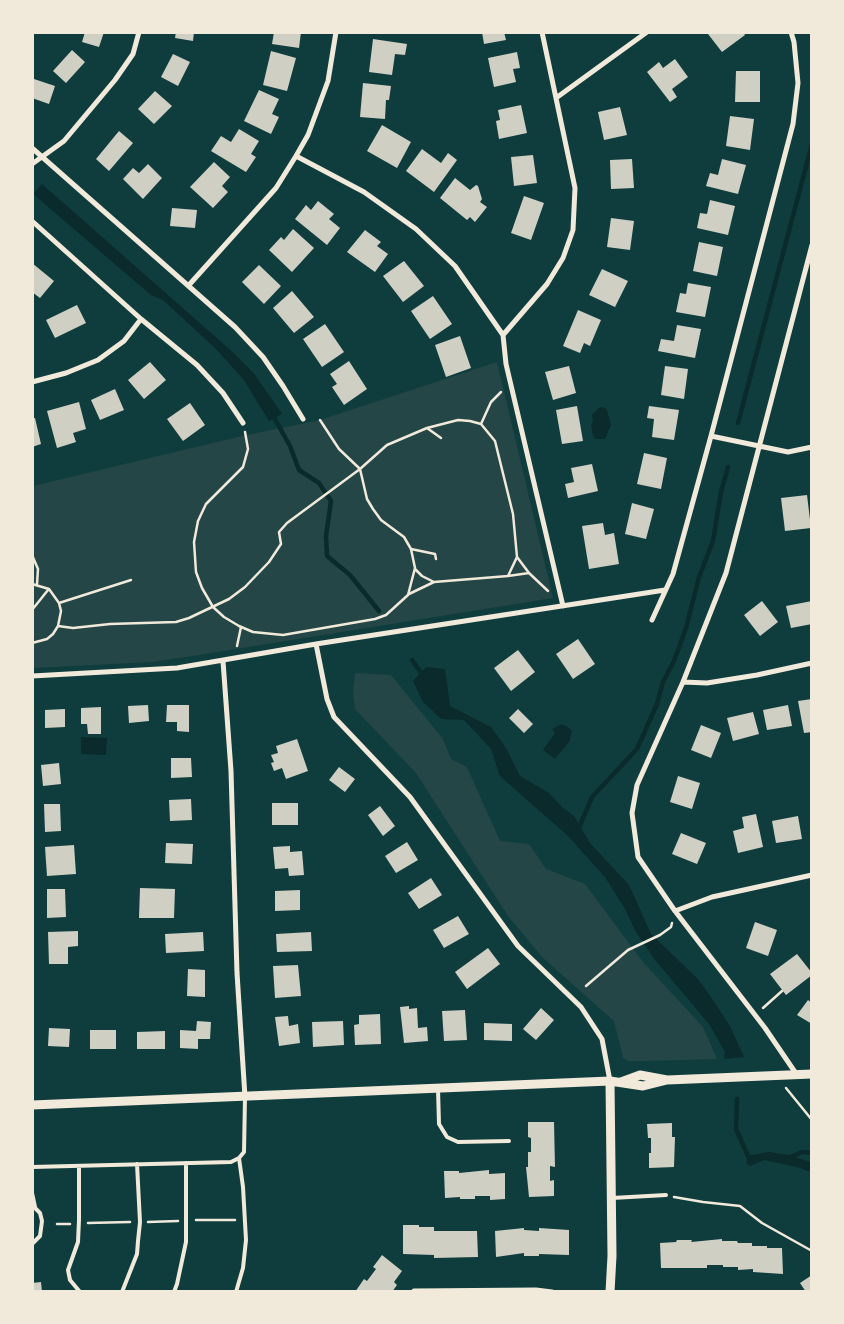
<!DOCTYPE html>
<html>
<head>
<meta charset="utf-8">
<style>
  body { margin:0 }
  #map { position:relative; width:844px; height:1324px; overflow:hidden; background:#0f3d3e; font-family:Helvetica,sans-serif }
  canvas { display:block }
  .frame { position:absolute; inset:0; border:34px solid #f1e9da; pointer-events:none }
</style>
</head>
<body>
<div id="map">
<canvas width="844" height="1324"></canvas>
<div class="frame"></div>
</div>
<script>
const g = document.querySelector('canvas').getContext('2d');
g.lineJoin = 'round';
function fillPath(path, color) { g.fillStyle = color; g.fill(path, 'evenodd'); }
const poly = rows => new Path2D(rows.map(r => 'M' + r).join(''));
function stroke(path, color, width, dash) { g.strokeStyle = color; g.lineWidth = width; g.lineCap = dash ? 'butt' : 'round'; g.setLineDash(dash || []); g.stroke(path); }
fillPath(poly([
  [497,362,553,598,186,657,152,662,33,668,33,486,242,436,320,420],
  [355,673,391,675,443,739,451,759,467,767,500,841,529,844,546,869,585,884,643,962,703,1027,717,1059,642,1061,629,1061,623,1058,614,1021,542,957,508,916,416,773,355,709,353,693]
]), '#244646');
fillPath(poly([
  [42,184,236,355,255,375,282,414,269,421,244,380,217,350,163,300,151,295,33,194],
  [600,407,605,408,607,410,611,425,605,439,595,439,593,436,591,424,593,422,592,415],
  [426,667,445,669,450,706,491,727,506,748,520,776,549,793,562,807,574,816,590,843,629,885,651,934,697,978,709,994,730,1026,744,1057,724,1059,725,1052,709,1024,655,960,636,932,625,909,605,877,567,835,500,776,491,749,464,720,441,719,423,702,413,681],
  [562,724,568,727,572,731,569,742,555,759,543,750,555,733,552,729],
  [81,737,107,738,106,755,81,754],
  [769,1152,788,1155,811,1162,811,1172,797,1167,764,1160,750,1166,746,1163,748,1156]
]), '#0a2a2b');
stroke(poly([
  [272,414,290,446,299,470,319,483,331,501,326,536,327,556,350,575,379,611],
  [738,423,812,144],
  [412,660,424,677],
  [578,830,592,797,637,749,657,704,663,682,674,661,686,628,699,577,713,541,721,492,728,467],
  [737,1099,736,1129,748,1156,751,1158],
  [788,1158,802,1152,812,1153]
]), '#0a2a2b', 4.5);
fillPath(poly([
  [85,32,104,32,99,47,82,42],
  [176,32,194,32,193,41,175,38],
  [274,32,301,32,299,48,272,44],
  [482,32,504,32,506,40,484,44],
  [709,32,743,32,745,35,722,52,708,34],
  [373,39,407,44,405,55,395,54,392,75,369,72],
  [72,50,85,62,66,83,53,71],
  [271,51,296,58,287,91,263,85],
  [517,52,520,68,513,69,516,82,494,87,488,58],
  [173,54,190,62,178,86,161,77],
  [675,59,688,77,672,89,677,97,670,102,647,72,659,62,663,68],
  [736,71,760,71,760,102,735,102],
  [34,79,55,86,49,104,32,98],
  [363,83,391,86,389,100,386,100,385,119,360,117],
  [259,90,279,99,272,114,279,117,271,134,244,121],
  [155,91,172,106,154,124,138,109],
  [521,105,527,133,499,139,496,121,500,120,498,110],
  [620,107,627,135,604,140,598,112],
  [730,116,754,119,750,150,726,146],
  [382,125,411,142,397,168,367,151],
  [239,129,259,141,251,154,256,157,246,172,211,151,221,136,231,142],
  [119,131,133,143,109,171,96,159],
  [422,149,441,163,448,153,457,160,434,192,406,171],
  [533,155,537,183,514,186,511,157],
  [632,159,634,188,611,189,610,160],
  [722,159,746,165,738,194,706,186,710,173,718,175],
  [214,162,230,177,222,186,228,192,213,208,190,187],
  [148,164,162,178,143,199,123,179,133,168,139,173],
  [455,178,470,190,476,185,478,186,482,199,480,202,487,207,475,222,470,217,467,220,440,198],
  [524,196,544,203,531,240,511,233],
  [710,200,735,206,728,235,697,228,700,213,707,214],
  [318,201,334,214,329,219,340,228,327,245,295,219,306,205,311,210],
  [172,208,197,210,195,228,170,226],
  [611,218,634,221,630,250,607,247],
  [293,229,314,248,292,272,269,250,281,237,284,240],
  [365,230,381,242,377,246,388,254,375,272,347,252],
  [699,242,723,247,717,276,693,271],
  [404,261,424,286,403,302,383,276],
  [32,263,54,281,40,298,32,292],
  [259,265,281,286,264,304,242,282],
  [602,269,628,281,615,307,589,295],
  [688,283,711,287,705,317,676,312,680,293,686,294],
  [292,291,314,317,294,333,273,308],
  [433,296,452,324,430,339,411,311],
  [77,305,86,323,55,338,46,320],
  [578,310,601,320,590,346,584,343,580,353,563,346],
  [325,324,344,352,322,367,303,339],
  [677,325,701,329,695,358,658,351,661,339,674,341],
  [460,336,471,368,446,377,435,345],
  [349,361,367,389,344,405,332,387,337,384,330,374],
  [150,362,166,380,144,399,128,380],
  [569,366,576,393,553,400,545,372],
  [665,366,688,369,684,399,661,395],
  [115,389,124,410,100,420,91,400],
  [79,402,86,429,73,433,76,442,57,448,47,411],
  [190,403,205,425,183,441,167,419],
  [577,406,583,441,562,444,556,410],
  [649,406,679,410,674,440,652,437,654,419,647,418],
  [32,418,35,418,41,444,32,447],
  [644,453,667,458,661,489,637,484],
  [592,464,598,491,568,498,565,484,574,482,571,468],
  [807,495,811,528,785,531,781,498],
  [632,503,654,509,646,539,625,534],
  [603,523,605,535,614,533,619,564,589,569,582,526],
  [762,601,778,622,760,636,744,615],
  [812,601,812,624,791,628,786,606],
  [578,639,595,664,573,679,556,654],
  [518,650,535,672,511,691,494,668],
  [812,699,812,732,804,733,798,701],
  [148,705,149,721,129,723,128,706],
  [167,705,189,705,189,732,177,731,177,722,166,722],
  [788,705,792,726,767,730,763,710],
  [101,707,101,734,88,734,87,724,81,724,81,708],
  [65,709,65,727,45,728,45,710],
  [518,709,533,724,524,733,509,718],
  [753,712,759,734,733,741,727,718],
  [701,725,721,733,711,758,691,750],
  [297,739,308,771,286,779,282,768,274,771,271,763,274,762,271,755,278,753,276,746],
  [171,758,191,758,192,777,171,778],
  [59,763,61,784,43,786,41,765],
  [339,767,355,779,345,792,329,780],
  [678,776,700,783,692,809,670,802],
  [191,799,192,820,170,821,169,800],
  [272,803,298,803,298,825,272,825],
  [44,804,60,804,61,831,45,832],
  [380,806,395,826,383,836,368,815],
  [756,814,763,847,738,853,733,831,744,828,742,817],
  [798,816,802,839,776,843,772,821],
  [681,833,706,843,697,864,672,854],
  [407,842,418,860,396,873,385,856],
  [166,843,193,844,192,864,165,863],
  [74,845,76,874,47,876,45,847],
  [290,846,290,852,302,851,304,875,289,876,288,868,275,869,273,847],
  [431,878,442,895,419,909,408,893],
  [140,888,175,889,174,918,139,918],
  [47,889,65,889,66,917,47,918],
  [300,890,300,910,275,911,275,891],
  [458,916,469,934,444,948,433,930],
  [755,922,777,930,768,956,746,948],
  [78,931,78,946,68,947,68,964,49,964,48,932],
  [203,932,204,951,166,953,165,934],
  [311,932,312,951,277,952,276,934],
  [488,948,500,964,467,989,455,972],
  [797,954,812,973,812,975,786,995,770,974],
  [298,965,301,996,275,998,273,966],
  [188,969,205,970,205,997,187,996],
  [808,1000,812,1003,812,1024,797,1015],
  [409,1006,409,1009,417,1008,418,1028,427,1027,428,1041,404,1043,400,1007],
  [541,1008,554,1020,536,1040,523,1029],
  [465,1010,467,1040,444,1041,442,1011],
  [380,1014,381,1044,355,1045,354,1025,359,1024,359,1015],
  [288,1016,289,1026,298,1024,300,1043,279,1046,275,1017],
  [197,1021,211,1022,210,1039,198,1039,198,1049,180,1048,180,1030,196,1031],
  [343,1021,344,1045,313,1047,312,1022],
  [484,1023,512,1024,512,1041,484,1040],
  [49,1028,70,1029,69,1047,48,1046],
  [90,1030,116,1030,116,1049,90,1049],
  [165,1031,165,1049,137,1049,137,1032],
  [528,1122,554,1122,555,1167,550,1166,550,1181,554,1180,554,1196,529,1197,526,1167,528,1167,528,1152,531,1152,531,1138,528,1137],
  [672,1123,672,1137,675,1137,674,1167,649,1168,649,1153,651,1153,651,1138,648,1138,647,1124],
  [489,1170,489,1174,505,1173,505,1199,490,1200,490,1196,475,1196,475,1199,460,1199,460,1197,445,1198,444,1171,459,1171,459,1173],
  [403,1225,419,1225,419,1227,434,1227,434,1231,477,1231,478,1257,434,1258,434,1255,403,1254],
  [524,1228,524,1230,539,1231,539,1228,569,1230,569,1255,539,1254,539,1256,524,1256,524,1253,496,1257,495,1231],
  [722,1239,722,1241,737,1241,738,1243,752,1243,752,1246,767,1246,767,1248,782,1248,783,1274,753,1272,753,1269,738,1270,738,1267,723,1267,723,1265,707,1265,707,1268,661,1268,660,1243,676,1242,677,1240,692,1240,691,1242],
  [382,1255,402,1271,394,1282,397,1285,392,1292,355,1292,364,1279,367,1281,376,1269,373,1267],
  [812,1275,812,1292,806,1292,800,1283],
  [41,1282,42,1292,32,1292,32,1283]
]), '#cfcfc3');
stroke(poly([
  [481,424,491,402,501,392],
  [427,428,441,438],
  [245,432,248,449,243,467,206,504,198,521,194,542,196,572,202,588,213,607,224,617,239,626,253,632,283,635,375,619,386,615,408,595,415,568,411,549,404,537,381,520,373,509,367,499,360,469,339,449,320,420],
  [411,549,435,554,436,559],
  [32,555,38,569,37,584],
  [517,557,529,573,548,591],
  [415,569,422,576,434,582],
  [32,584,49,589,59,603,61,611,58,626,53,634,47,639,32,643],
  [409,594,434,582,508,576],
  [59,603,131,580],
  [32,610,48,590],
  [58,626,73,628,110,624,176,622,189,618,229,599,245,587,269,562,281,544,279,532,287,523,360,469,387,445,427,428,458,420,470,421,481,424,495,441,513,514,517,557,508,576,529,573],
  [237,646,241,627],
  [586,986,628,950,660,935,671,927,672,923],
  [763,1008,782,991],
  [786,1088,812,1120],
  [674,1197,703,1202,740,1206,762,1223,812,1251],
  [196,1220,235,1220],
  [148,1222,178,1221],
  [88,1223,130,1222],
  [57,1224,70,1224]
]), '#f1e9da', 2.5);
stroke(poly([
  [438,1089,439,1124,447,1137,458,1142,509,1141],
  [79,1166,79,1220,78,1242,68,1270,70,1280,80,1292],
  [32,1167,231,1162,239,1158,244,1152,245,1097],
  [32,1193,35,1207],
  [612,1198,666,1195],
  [32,1205,40,1213,42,1221,40,1236,32,1244],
  [122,1292,137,1254,138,1241,140,1222,137,1164],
  [174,1292,177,1284,186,1242,186,1163],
  [236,1292,243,1268,246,1240,243,1187,239,1158]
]), '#f1e9da', 4);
stroke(poly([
  [556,98,647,32],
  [32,148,235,327,263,357,283,386,303,419],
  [296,156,364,192,416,229,455,266,503,335,506,364,563,606],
  [32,164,64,141,115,80,133,54,139,32],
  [32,221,141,319,197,365,223,393,243,423],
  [189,285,276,188,296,156,308,135,328,81,336,32],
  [503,335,547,284,563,258,573,230,575,188,542,32],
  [32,382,66,373,98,360,124,341,141,319],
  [711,436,788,452,812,447],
  [652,620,673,574,711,436,793,124,798,83,794,42,791,32],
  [316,644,327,699,334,717,410,797,518,946,581,1007,602,1039,610,1081],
  [223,661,231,771,237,973,245,1097],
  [32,676,177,668,316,644,665,590],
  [683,682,707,683,757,675,812,663],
  [675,911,712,897,812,875],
  [797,1075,765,1028,675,911,638,857,632,813,637,785,683,682,726,573,812,245],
  [414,1291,536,1290,552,1292]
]), '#f1e9da', 5);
stroke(poly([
  [621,1082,640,1075,667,1080,812,1074],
  [32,1105,610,1081,643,1086,667,1080],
  [610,1292,612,1256,610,1081]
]), '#f1e9da', 9);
</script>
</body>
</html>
